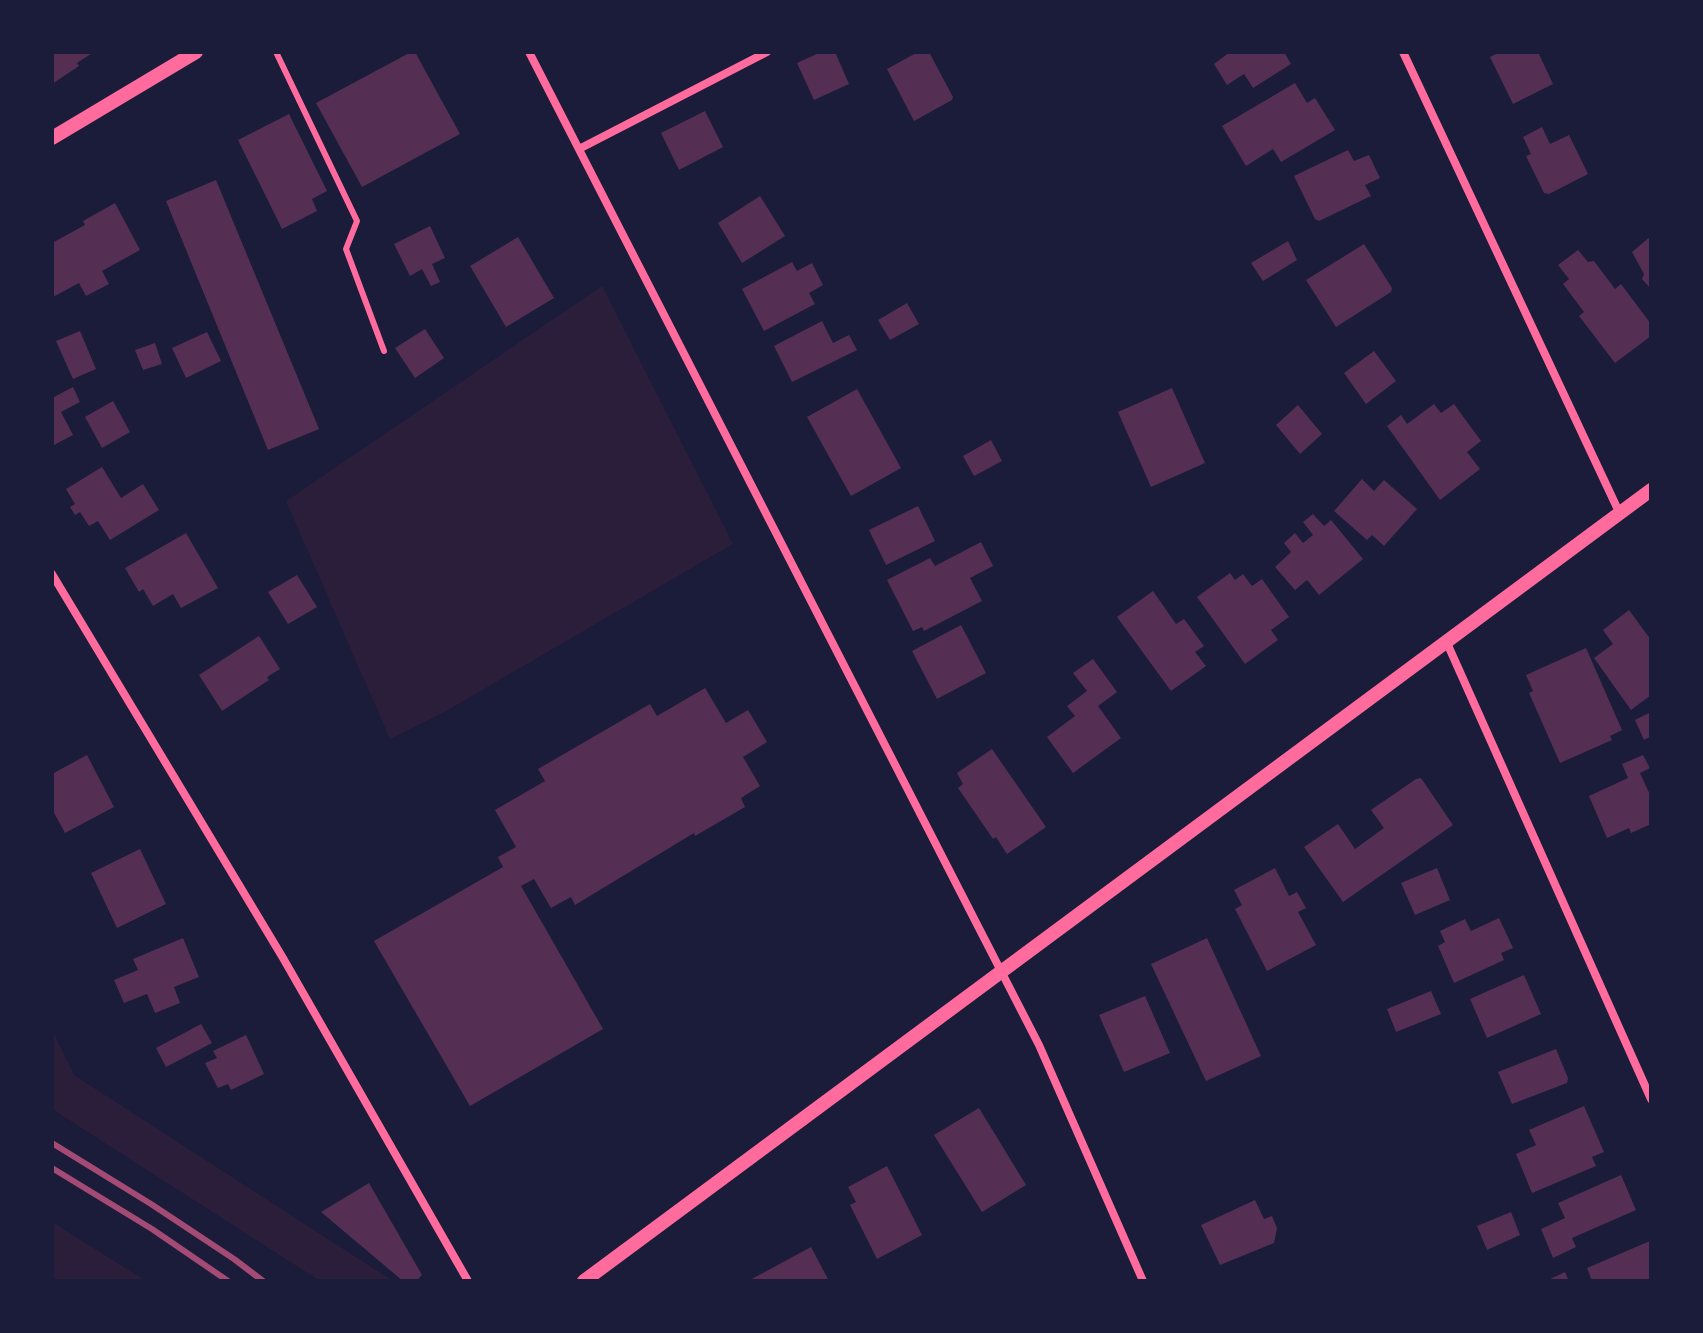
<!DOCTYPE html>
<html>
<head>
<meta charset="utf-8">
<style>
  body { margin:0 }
  #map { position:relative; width:1703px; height:1333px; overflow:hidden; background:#1b1b3a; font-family:"Fira Sans Condensed",sans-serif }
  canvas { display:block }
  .frame { position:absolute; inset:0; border:54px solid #1b1b3a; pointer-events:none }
</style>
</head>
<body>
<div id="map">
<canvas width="1703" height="1333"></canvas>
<div class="frame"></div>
</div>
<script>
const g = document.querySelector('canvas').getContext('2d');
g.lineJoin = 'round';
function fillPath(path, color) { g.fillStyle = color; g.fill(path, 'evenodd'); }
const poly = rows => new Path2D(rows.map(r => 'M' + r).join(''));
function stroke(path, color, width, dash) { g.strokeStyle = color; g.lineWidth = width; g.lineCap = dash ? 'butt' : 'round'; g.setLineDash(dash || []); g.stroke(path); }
fillPath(poly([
  [602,286,733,544,448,710,390,739,286,501],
  [52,1029,74,1075,393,1281,320,1281,52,1109],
  [52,1222,146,1281,52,1281]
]), '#2a1e3b');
fillPath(poly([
  [52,52,94,52,77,63,79,66,52,84],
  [411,52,415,52,460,134,362,187,316,103],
  [821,52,835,52,849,84,814,100,797,63],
  [918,52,929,52,953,97,952,100,914,121,887,69],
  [1230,52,1284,52,1291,64,1253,88,1244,74,1227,85,1214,64],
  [1500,52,1538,52,1553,84,1513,104,1490,57],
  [1295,83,1307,103,1315,98,1335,130,1281,162,1273,149,1246,166,1222,126],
  [705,111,723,147,679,170,661,133],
  [289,114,327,191,312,199,317,211,282,229,238,140],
  [1542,127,1550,144,1569,135,1588,174,1549,194,1544,193,1526,156,1531,154,1523,137],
  [1348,150,1354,161,1369,155,1380,178,1365,185,1371,196,1319,221,1315,219,1294,176],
  [216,180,319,429,268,450,166,201],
  [760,196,785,236,742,263,718,223],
  [115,203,140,250,102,271,109,284,86,296,79,283,53,297,52,243,85,225,83,221],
  [430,226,445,258,432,264,440,282,431,286,422,269,410,276,394,244],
  [1651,236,1651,289,1642,279,1644,274,1632,252],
  [518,237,554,298,506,327,470,266],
  [1288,241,1297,260,1263,281,1251,263],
  [1364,244,1392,288,1391,292,1336,327,1306,280],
  [1578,250,1588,262,1594,261,1615,289,1621,284,1651,324,1651,336,1615,363,1579,316,1584,312,1563,284,1569,279,1558,265],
  [792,262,797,271,812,263,823,285,809,293,815,304,764,331,742,289],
  [907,303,919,324,890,340,878,320],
  [822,321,833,343,849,335,857,350,792,382,774,346],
  [425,329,444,358,415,378,395,348],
  [80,331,96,369,73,379,56,341],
  [207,332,221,361,186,378,172,348],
  [155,343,162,364,143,370,135,350],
  [1374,351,1396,381,1366,404,1344,373],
  [73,387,80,402,61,412,73,435,52,446,52,398],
  [1172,388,1205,463,1151,487,1118,412],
  [857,389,901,468,851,496,807,417],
  [113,401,130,432,102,448,85,417],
  [1434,404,1441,413,1454,404,1481,441,1467,452,1480,469,1440,500,1387,426,1401,415,1407,424],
  [1298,405,1322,434,1300,454,1276,425],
  [991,440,1002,461,974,476,963,456],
  [102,467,121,498,143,484,159,510,110,540,98,521,89,526,80,512,75,515,70,507,75,504,66,489],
  [1362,479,1374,491,1384,480,1417,509,1384,546,1372,535,1367,540,1334,511],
  [918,506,935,541,886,565,869,530],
  [1313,514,1324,526,1331,520,1363,559,1319,595,1307,580,1295,590,1275,567,1291,552,1284,543,1295,533,1303,543,1313,535,1303,522],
  [186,533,218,588,181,608,173,594,153,606,143,589,139,592,125,568],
  [981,542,993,566,970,578,982,601,924,631,922,627,913,631,887,580,930,558,935,566],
  [1230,573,1235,580,1243,574,1252,586,1262,579,1289,617,1271,630,1278,640,1245,664,1197,597],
  [297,575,317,607,288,624,268,592],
  [1153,591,1176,624,1184,619,1204,646,1195,652,1206,666,1171,691,1117,617],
  [1629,610,1651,640,1651,695,1631,710,1594,658,1613,644,1603,630],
  [961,625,986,673,937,699,912,651],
  [259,636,280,669,267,677,269,680,222,711,199,675],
  [1586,648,1622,730,1610,736,1612,740,1560,763,1529,693,1533,691,1526,675],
  [1093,659,1117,692,1098,706,1121,738,1073,773,1047,737,1075,716,1067,706,1087,691,1073,673],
  [705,688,726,723,748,710,767,742,743,757,760,786,741,798,745,807,695,836,694,833,575,905,571,897,551,908,534,879,521,886,603,1029,470,1106,374,941,503,867,498,857,516,847,495,810,545,781,538,769,650,704,657,716],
  [1651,712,1651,736,1644,740,1635,720],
  [992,749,1046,827,1007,854,996,837,993,839,958,788,963,784,957,773],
  [87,755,114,807,65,833,52,809,52,774],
  [1643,755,1650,768,1640,773,1651,797,1651,824,1631,833,1629,828,1607,838,1589,796,1628,778,1622,764],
  [1421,778,1453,825,1343,902,1304,847,1338,824,1355,849,1384,828,1371,810,1416,779],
  [140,849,166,904,117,928,91,873],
  [1275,868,1289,896,1297,892,1306,908,1298,912,1316,945,1267,971,1235,909,1242,905,1234,890],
  [1437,868,1450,900,1415,915,1401,883],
  [1499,918,1513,948,1501,953,1504,960,1454,983,1438,946,1445,942,1440,931,1465,919,1471,931],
  [183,938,199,977,174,987,180,1003,155,1013,147,994,124,1003,114,980,138,970,133,959],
  [1207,938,1261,1056,1206,1081,1151,964],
  [1524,975,1541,1014,1487,1038,1470,999],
  [1431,991,1441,1014,1396,1032,1387,1009],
  [1145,996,1170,1053,1124,1072,1099,1015],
  [201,1024,212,1043,166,1067,156,1048],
  [246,1035,264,1074,231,1090,228,1084,218,1088,205,1063,217,1058,213,1051],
  [1556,1049,1568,1078,1567,1083,1512,1104,1498,1072],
  [1584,1106,1604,1152,1592,1157,1596,1166,1532,1193,1516,1154,1536,1145,1529,1130],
  [979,1108,1026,1185,982,1212,934,1135],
  [887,1166,922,1235,877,1259,850,1205,856,1202,848,1187],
  [1621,1175,1636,1210,1572,1238,1576,1247,1553,1258,1541,1229,1565,1218,1558,1203],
  [369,1183,422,1275,416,1281,403,1281,321,1212],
  [1255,1200,1264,1219,1272,1216,1277,1228,1274,1243,1220,1265,1201,1225],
  [1511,1212,1520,1235,1487,1250,1477,1226],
  [1650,1241,1651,1281,1592,1281,1587,1268],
  [811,1247,829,1281,748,1281],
  [1565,1272,1569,1281,1546,1281]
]), '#542f53');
stroke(poly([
  [276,52,357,221,346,249,384,351]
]), '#ff6b9d', 6);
stroke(poly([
  [529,52,1039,1045,1143,1281],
  [1403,52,1620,514],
  [579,149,767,52],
  [52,574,283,958,468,1281],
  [1447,643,1651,1099]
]), '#ff6b9d', 8);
stroke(poly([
  [52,138,196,52],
  [584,1281,1651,490]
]), '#ff6b9d', 14);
stroke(poly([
  [52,1143,151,1204,234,1259,263,1281],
  [52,1168,152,1229,228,1281]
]), '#a44b75', 6);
</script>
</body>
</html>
